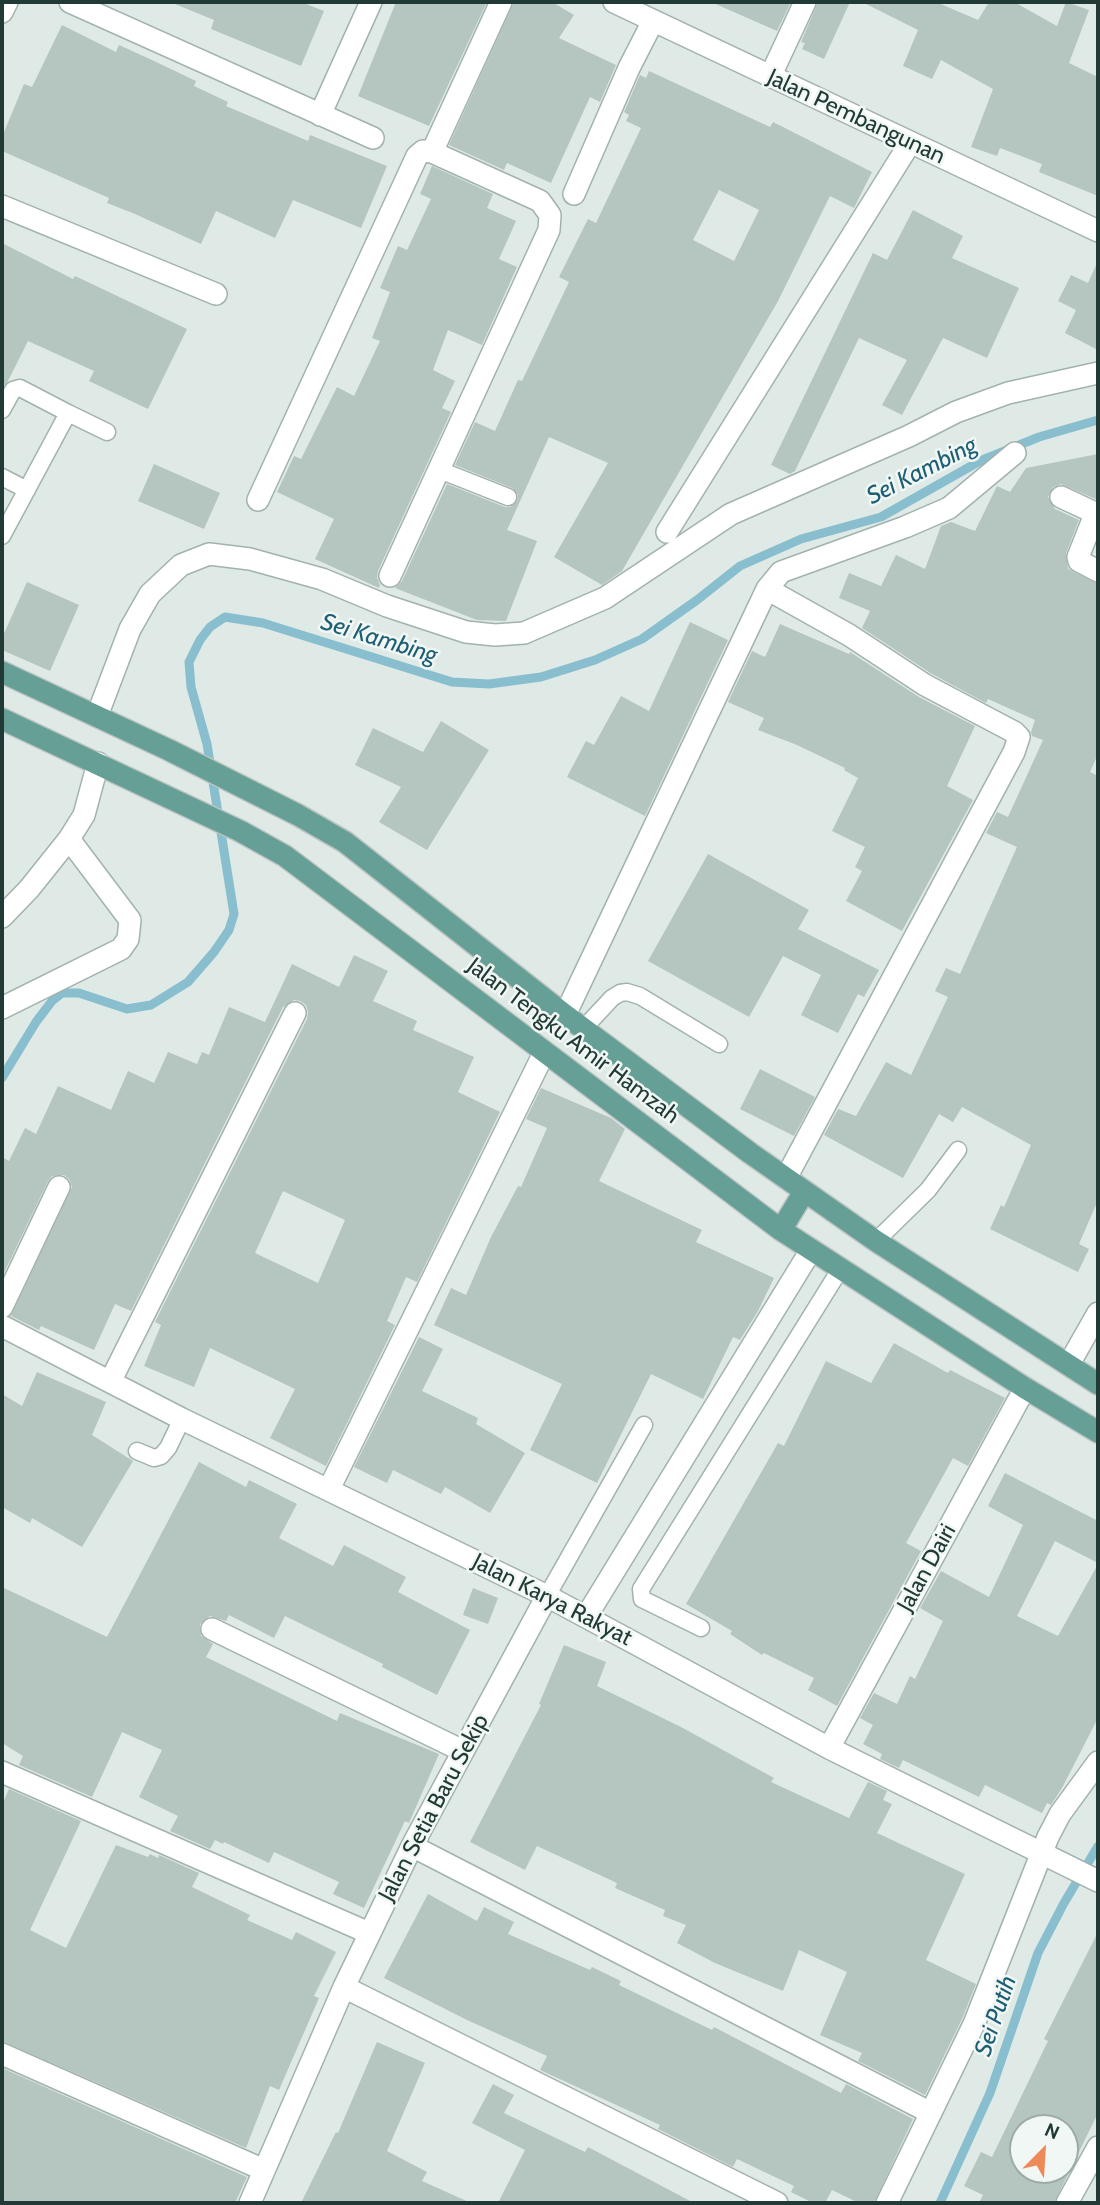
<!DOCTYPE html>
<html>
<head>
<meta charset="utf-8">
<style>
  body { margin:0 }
  #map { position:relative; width:1100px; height:2205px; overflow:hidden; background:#dfeae6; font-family:Cabin,sans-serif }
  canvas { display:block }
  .frame { position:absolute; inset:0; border:4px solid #213a35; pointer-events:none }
  .north { position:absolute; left:1009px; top:2114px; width:70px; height:70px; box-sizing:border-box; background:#f0f7f4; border:2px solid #9daba8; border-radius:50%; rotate:24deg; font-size:19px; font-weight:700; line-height:28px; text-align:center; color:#213a35 }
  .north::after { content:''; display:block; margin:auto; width:24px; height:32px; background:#ee8a59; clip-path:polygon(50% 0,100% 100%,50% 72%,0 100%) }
</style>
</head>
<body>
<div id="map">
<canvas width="1100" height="2205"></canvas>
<div class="frame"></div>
<div class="north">N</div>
</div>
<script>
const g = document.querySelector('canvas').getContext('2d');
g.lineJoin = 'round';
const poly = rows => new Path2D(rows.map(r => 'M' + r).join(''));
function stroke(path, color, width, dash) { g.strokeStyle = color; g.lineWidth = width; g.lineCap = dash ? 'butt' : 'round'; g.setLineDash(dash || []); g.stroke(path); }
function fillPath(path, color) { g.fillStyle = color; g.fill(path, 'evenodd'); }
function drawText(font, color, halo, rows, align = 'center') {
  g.font = font + ' Cabin,sans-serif'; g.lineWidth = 5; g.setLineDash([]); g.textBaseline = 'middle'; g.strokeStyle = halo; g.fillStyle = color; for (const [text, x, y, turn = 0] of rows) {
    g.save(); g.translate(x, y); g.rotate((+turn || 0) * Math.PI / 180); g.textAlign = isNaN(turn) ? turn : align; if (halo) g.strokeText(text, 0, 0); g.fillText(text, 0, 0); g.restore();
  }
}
stroke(poly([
  [2,1078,36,1022,52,1001,62,993,79,993,127,1009,151,1005,188,982,214,952,229,930,234,914,207,744,191,687,189,662,200,640,210,627,225,617,263,623,452,682,489,684,541,677,595,660,642,639,697,600,740,566,801,539,881,517,980,461,1039,437,1098,420],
  [940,2203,990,2093,1038,1953,1064,1903,1098,1846]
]), '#88bece', 9);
fillPath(poly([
  [170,2,301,2,324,11,301,66,211,29,214,20],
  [396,2,487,2,429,126,358,96],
  [514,2,552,2,574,15,559,38,616,65,600,102,590,97,551,183,507,163,504,170,449,145],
  [711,2,791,2,777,31],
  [818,2,850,2,824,59,802,49,805,43,801,42],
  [862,2,936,2,978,20,989,2,1014,2,1057,26,1066,2,1089,10,1069,63,1098,77,1098,196,1039,172,1042,164,1000,148,997,156,971,147,993,89,941,60,932,79,903,66,918,30],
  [62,25,116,52,119,45,152,60,196,81,194,86,228,102,226,106,308,141,310,135,387,166,361,228,293,200,275,238,216,211,201,244,135,214,107,203,109,198,2,151,2,137,24,84,32,87],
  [649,71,770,127,773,122,872,172,854,208,830,196,778,301,622,571,602,585,554,557,608,463,549,437,507,530,537,541,506,621,477,620,395,588,402,581,447,484,505,507,510,507,517,501,518,495,512,488,455,465,475,422,495,431,518,380,522,381,569,282,559,277,588,219,596,223,641,128,626,121,629,115,624,112,640,75,646,78],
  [719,190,759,210,734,261,693,240],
  [432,166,493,194,487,208,516,221,499,259,517,267,482,345,448,330,433,370,455,381,442,408,451,412,378,571,377,578,380,585,379,588,315,559,334,519,277,492,294,456,301,459,337,387,354,396,380,341,372,338,390,292,380,288,398,246,407,250,431,199,420,194],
  [913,210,963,236,952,258,1019,288,987,358,943,338,902,415,882,405,907,360,859,338,795,471,790,474,771,465,873,253,887,260],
  [2,243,73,279,75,276,187,329,148,409,89,381,94,371,28,341,8,381,2,389],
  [1098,261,1098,350,1065,333,1076,310,1058,301,1071,275,1088,283],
  [1098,454,1098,500,1061,484,1053,487,1048,497,1055,509,1079,520,1066,553,1068,569,1098,584,1098,754,1090,772,1098,776,1098,1200,1079,1244,1089,1249,1078,1272,990,1229,1001,1205,1004,1207,1031,1145,962,1107,953,1122,939,1114,903,1178,824,1135,838,1109,856,1116,886,1062,911,1075,948,997,935,991,946,968,960,974,1017,847,986,833,997,812,1008,817,1043,740,1032,736,1031,732,1035,720,988,699,986,703,932,674,862,628,870,611,839,598,849,573,881,586,896,555,925,569,941,526,951,522,975,531,997,486,1010,492,1026,468],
  [154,464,220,493,204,529,138,501],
  [27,582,79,605,50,671,2,650,2,638],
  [690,622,728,640,645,816,567,777,586,741,594,745,621,696,649,711],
  [780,624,849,654,850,652,919,697,975,726,947,786,973,800,902,931,846,901,862,871,855,867,865,847,832,831,858,778,844,770,845,768,797,745,758,730,764,718,728,702,752,651,765,657],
  [441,721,489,750,427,850,379,822,401,787,355,765,373,728,423,752],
  [708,854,809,910,798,929,879,970,864,997,858,994,838,1033,801,1015,821,975,783,956,749,1017,648,961],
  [354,955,388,971,373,1001,417,1021,413,1030,474,1057,458,1092,500,1112,417,1282,406,1277,387,1321,395,1325,326,1466,270,1438,295,1389,210,1348,194,1387,144,1366,161,1325,155,1322,307,1019,308,1012,306,1005,300,1001,294,1000,283,1007,131,1311,115,1304,94,1350,41,1326,39,1330,11,1316,72,1187,69,1179,64,1175,52,1176,48,1181,2,1277,2,1157,9,1161,25,1128,36,1134,58,1086,111,1110,128,1071,154,1083,168,1052,197,1064,202,1052,209,1055,229,1007,265,1022,292,964,339,987],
  [283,1191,345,1220,318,1283,255,1253],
  [760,1069,815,1097,794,1136,740,1109],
  [541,1088,611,1118,625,1129,599,1181,702,1230,696,1242,774,1278,758,1311,740,1340,733,1337,703,1399,651,1374,597,1483,530,1450,562,1384,434,1325,451,1288,466,1295,491,1237,518,1186,521,1187,547,1128,526,1119],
  [419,1337,443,1349,422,1391,478,1418,476,1424,525,1453,490,1513,445,1487,441,1494,393,1470,387,1483,354,1467],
  [894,1343,948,1373,950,1370,1005,1398,968,1466,953,1458,906,1543,921,1551,837,1706,808,1690,814,1678,764,1653,762,1655,730,1634,732,1631,686,1604,778,1443,784,1446,826,1361,871,1383],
  [37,1372,106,1402,92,1435,133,1461,82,1547,32,1518,30,1523,2,1507,2,1394,22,1406],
  [199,1462,246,1487,249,1480,297,1504,279,1538,333,1566,344,1545,406,1577,398,1592,470,1630,437,1695,382,1667,383,1664,285,1616,274,1638,229,1615,226,1621,210,1616,200,1624,201,1636,213,1644,206,1657,337,1721,340,1713,439,1754,409,1823,405,1821,364,1908,333,1894,339,1882,274,1852,269,1863,224,1842,223,1844,215,1840,210,1849,170,1831,178,1816,139,1797,162,1750,122,1732,92,1797,19,1765,23,1756,2,1743,2,1587,107,1637],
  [1005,1473,1098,1521,1098,1563,1055,1541,1017,1616,1058,1636,1098,1564,1098,1718,1062,1788,1051,1805,1047,1803,1042,1813,985,1785,979,1797,903,1760,899,1768,880,1759,882,1754,863,1744,873,1725,860,1718,874,1693,897,1704,910,1676,915,1679,943,1621,920,1608,941,1571,989,1597,1023,1525,988,1506],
  [473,1588,498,1598,488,1624,463,1615],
  [564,1645,606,1662,597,1686,681,1727,774,1778,771,1782,849,1818,868,1782,887,1791,883,1800,892,1804,877,1833,965,1874,926,1960,976,1984,962,2019,925,2095,858,2061,862,2053,820,2035,847,1972,799,1950,783,1991,715,1963,677,1943,686,1925,663,1916,665,1910,615,1888,617,1883,537,1846,525,1870,470,1842,541,1705,539,1704],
  [9,1789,81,1821,30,1930,66,1948,116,1845,148,1857,150,1854,158,1858,159,1855,199,1873,192,1887,250,1915,247,1920,292,1940,296,1932,336,1952,314,1996,319,1998,279,2090,270,2086,246,2148,2,2041,2,1805],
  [428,1894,477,1921,484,1907,514,1922,508,1934,590,1970,592,1967,621,1981,619,1985,712,2030,714,2027,841,2093,846,2084,913,2119,874,2203,859,2203,832,2190,825,2203,813,2203,791,2192,794,2186,737,2159,733,2167,664,2132,658,2129,660,2125,540,2070,547,2056,467,2020,384,1978],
  [1098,1932,1098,2113,1054,2203,979,2203,983,2195,964,2186,981,2152,992,2157,1048,2041,1044,2039],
  [1023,2128,1065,2128,1065,2170,1023,2170],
  [377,2042,425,2063,387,2151,427,2172,422,2181,471,2203,301,2203,336,2132,338,2133],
  [2,2068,247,2177,235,2203,2,2203],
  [493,2084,514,2095,504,2113,585,2152,588,2147,694,2203,498,2203,525,2150,472,2123]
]), '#b5c5bf');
const service = poly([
  [2,410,13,390,20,388,68,413,2,536],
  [68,413,107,432],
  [437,469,508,497],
  [2,477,27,490],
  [583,1029,612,998,620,993,627,992,640,996,719,1044],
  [876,1241,928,1190,958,1150],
  [137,1451,154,1458,161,1456,168,1448,182,1419],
  [547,1596,644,1425],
  [701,1628,642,1599,641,1589,841,1268]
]);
const minor = poly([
  [70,2,373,138],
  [2,12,7,2],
  [770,77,805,2],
  [320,115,371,2],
  [432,152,501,2],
  [574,194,629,68,653,21],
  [2,206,216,294],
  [1061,497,1093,512,1094,517,1078,557,1079,561,1098,571],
  [258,500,417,156,423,151,432,152,540,201,550,215,549,230,390,576],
  [667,532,910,143],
  [97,716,130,629,150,594,181,565,209,554,250,559,322,579,387,606,466,632,495,635,524,633,605,598,731,514,909,436,956,412,1008,393,1098,373],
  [2,917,29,889,69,839,84,815,98,763],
  [2,1008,121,949,128,939,130,920,69,839],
  [565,1015,767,589],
  [786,1178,1014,752,1019,737,1014,732,925,685,849,635,767,589,781,572,905,527,949,508,1015,453],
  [2,1307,59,1187],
  [2,1326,182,1419,547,1596,829,1748,1098,1881],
  [1069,1364,1098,1313],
  [111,1380,295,1013],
  [329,1489,544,1053],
  [586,1617,811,1250],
  [212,1629,463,1751],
  [829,1748,1025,1388],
  [2,1772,369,1933],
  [412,1846,931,2113],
  [344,1987,777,2203],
  [2,2054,264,2170],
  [250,2203,344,1987,412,1846,547,1596],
  [887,2203,974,2024,1048,1837,1060,1814,1098,1762],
  [1067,2203,1098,2147]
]);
const tertiary = poly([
  [614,2,1098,231]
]);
const primary = poly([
  [2,672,169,750,298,815,345,842,565,1015,750,1153,876,1241,1098,1384],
  [2,719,240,831,285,856,781,1230,1025,1388,1098,1432],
  [781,1230,804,1192]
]);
stroke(service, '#a2b2ad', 19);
stroke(minor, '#a2b2ad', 24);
stroke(tertiary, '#a2b2ad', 24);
stroke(primary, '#bcc4c2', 24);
stroke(service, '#fff', 16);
stroke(minor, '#fff', 21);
stroke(tertiary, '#fff', 21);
stroke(primary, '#659f95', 21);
drawText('23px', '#213a35', '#f0f7f4', [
  ["Jalan Pembangunan",856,117,25],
  ["Jalan Tengku Amir Hamzah",573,1041,37],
  ["Jalan Dairi",927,1568,-61],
  ["Jalan Karya Rakyat",552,1600,27],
  ["Jalan Setia Baru Sekip",434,1808,-62]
]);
drawText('italic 24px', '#1d5e74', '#f0f7f4', [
  ["Sei Kambing",922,471,-27],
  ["Sei Kambing",379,639,17],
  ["Sei Putih",996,2016,-71]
]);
</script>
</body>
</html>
